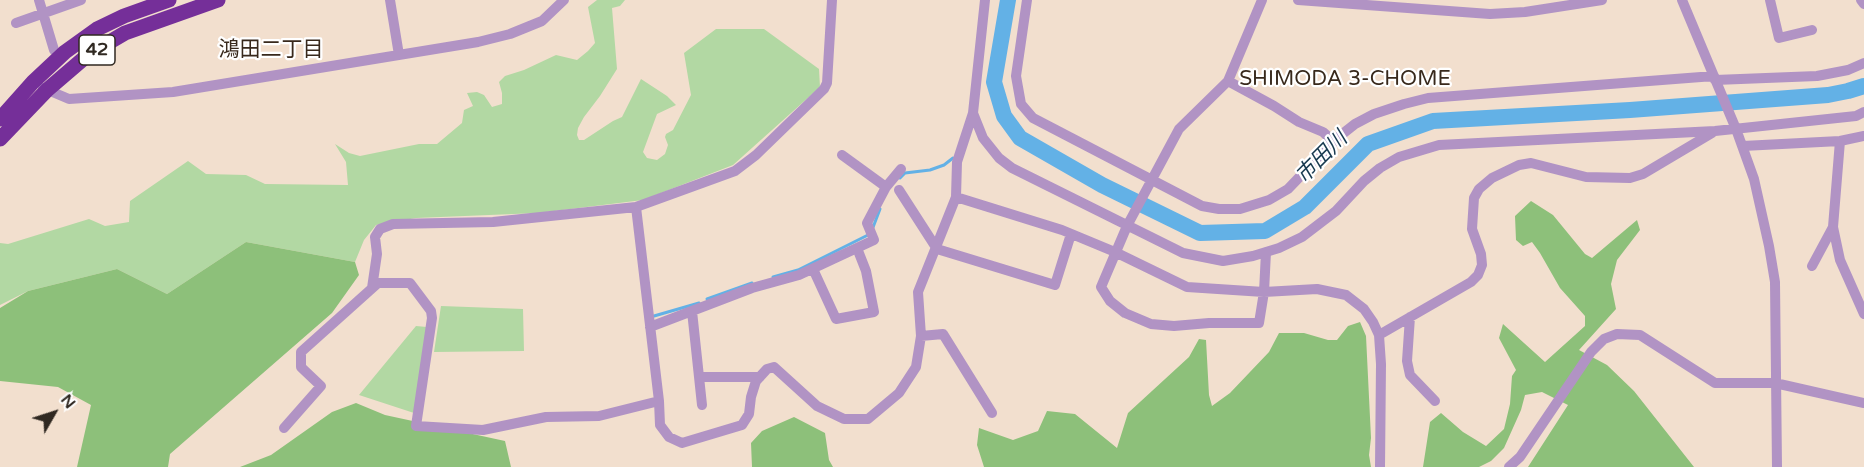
<!DOCTYPE html>
<html>
<head>
<meta charset="utf-8">
<style>
  body { margin:0 }
  #map { position:relative; width:1864px; height:467px; overflow:hidden; background:#f2dfce; font-family:"Varela Round",sans-serif }
  canvas { display:block }
  .north { position:absolute; left:24px; top:383px; width:60px; height:60px; -webkit-text-stroke:4px #fff; paint-order:stroke; rotate:51deg; font-size:16px; font-weight:700; line-height:24px; text-align:center; color:#302922 }
  .north::after { content:''; display:block; margin:auto; width:21px; height:27px; background:#302922; clip-path:polygon(50% 0,100% 100%,50% 72%,0 100%) }
</style>
</head>
<body>
<div id="map">
<canvas width="1864" height="467"></canvas>
<div class="north">N</div>
</div>
<script>
const g = document.querySelector('canvas').getContext('2d');
g.lineJoin = 'round';
function fillPath(path, color) { g.fillStyle = color; g.fill(path, 'evenodd'); }
const poly = rows => new Path2D(rows.map(r => 'M' + r).join(''));
function stroke(path, color, width, dash) { g.strokeStyle = color; g.lineWidth = width; g.lineCap = dash ? 'butt' : 'round'; g.setLineDash(dash || []); g.stroke(path); }
function drawText(font, color, halo, rows, align = 'center') {
  g.font = font + ' "Varela Round","Noto Sans JP",sans-serif'; g.lineWidth = 4.5; g.setLineDash([]); g.textBaseline = 'middle'; g.strokeStyle = halo; g.fillStyle = color; for (const [text, x, y, turn = 0] of rows) {
    g.save(); g.translate(x, y); g.rotate((+turn || 0) * Math.PI / 180); g.textAlign = isNaN(turn) ? turn : align; if (halo) g.strokeText(text, 0, 0); g.fillText(text, 0, 0); g.restore();
  }
}
fillPath(poly([
  [597,0,625,0,620,6,612,8,617,69,600,96,584,117,578,128,577,135,579,140,584,140,613,121,622,117,641,79,667,96,676,105,657,114,643,152,647,158,657,160,665,154,668,145,665,137,666,134,673,130,691,95,684,53,716,29,764,29,819,69,820,87,733,165,643,200,538,213,416,218,376,225,364,240,355,262,246,242,167,294,117,269,28,291,0,305,0,243,8,244,89,219,105,226,129,222,130,201,188,161,206,174,246,175,265,184,348,185,346,162,335,144,349,153,360,156,419,144,437,144,462,123,464,110,473,106,467,93,477,92,484,95,492,107,502,104,502,93,499,82,505,76,524,70,556,55,577,60,588,51,595,43,588,7],
  [441,306,523,309,524,351,434,352],
  [416,326,427,327,414,413,359,395]
]), '#b2d8a3');
fillPath(poly([
  [1531,201,1553,215,1585,254,1592,258,1637,220,1640,230,1617,260,1611,284,1616,309,1579,350,1607,365,1634,391,1694,467,1528,467,1568,405,1542,392,1525,395,1521,410,1504,448,1491,461,1479,467,1423,467,1430,422,1441,413,1463,432,1486,446,1504,429,1510,404,1512,376,1516,370,1499,338,1503,324,1545,362,1585,326,1585,316,1560,288,1540,253,1532,242,1523,246,1516,240,1515,216],
  [246,242,355,262,359,275,332,313,170,454,168,467,77,467,91,405,58,387,0,381,0,308,28,291,117,269,167,294],
  [1360,322,1366,336,1371,438,1369,455,1371,467,984,467,977,445,979,428,1013,440,1038,431,1047,411,1075,414,1117,448,1128,413,1189,357,1199,339,1206,340,1209,395,1212,406,1230,393,1269,352,1279,333,1304,333,1328,340,1337,340,1348,326],
  [356,403,385,415,505,441,511,467,240,467,271,455,332,412],
  [794,417,825,433,829,460,833,467,752,467,751,443,762,431]
]), '#8dc07a');
stroke(poly([
  [900,178,905,173,930,170,944,165,953,158],
  [872,230,880,209],
  [773,277,798,270,868,235],
  [707,299,752,283],
  [654,316,699,303]
]), '#63b1e6', 3);
stroke(poly([
  [1008,0,994,82,1004,116,1020,138,1102,185,1200,233,1265,231,1305,207,1368,144,1433,121,1630,110,1828,95,1848,91,1864,86]
]), '#63b1e6', 16);
stroke(poly([
  [39,0,54,50],
  [390,0,399,55],
  [985,0,973,113,983,138,999,158,1012,168,1183,253,1223,261,1253,256,1279,248,1302,237,1336,211,1364,181,1380,168,1399,157,1439,145,1715,131,1856,116,1864,112],
  [1027,0,1016,76,1021,104,1033,118,1202,206,1219,209,1240,209,1269,200,1288,189,1336,139,1355,124,1374,114,1404,104,1428,98,1714,76],
  [1262,0,1228,81,1179,129,1127,226,1101,287,1110,301,1125,313,1151,324,1174,326,1209,323,1259,323,1264,292,1266,252],
  [1298,0,1490,14,1525,12,1602,0],
  [1682,0,1736,129,1754,179,1769,246,1775,282,1777,467],
  [1770,0,1779,38,1812,30],
  [1861,0,1864,4],
  [16,23,81,0],
  [1715,80,1817,76,1848,70,1864,63],
  [1228,81,1274,106,1299,122,1323,132,1334,142],
  [43,88,69,99,173,92,478,42,510,34,542,21,564,0],
  [1840,141,1833,227,1840,260,1864,314],
  [1743,146,1840,141,1864,136],
  [842,155,886,187],
  [899,190,937,249,1055,285,1071,234],
  [956,197,1062,230,1115,252,1187,287,1264,292,1317,289,1346,295,1364,309,1373,322,1379,335,1381,364,1380,467],
  [636,207,659,401,660,425,669,437,682,443,742,425,749,414,751,397,756,381,767,369,774,367,817,406,844,419,868,419,899,393,916,367,921,336,918,292,956,197,957,162,973,113],
  [1812,266,1833,227],
  [813,269,836,319,874,312,866,271,857,248],
  [372,288,377,254,375,237,380,229,393,224,493,222,636,207,735,171,756,155,824,89,827,83,832,0],
  [692,311,702,405],
  [1410,317,1407,361,1410,375,1435,401],
  [650,327,752,288,799,275,874,240,867,223,886,187,901,169],
  [1379,335,1471,282,1478,275,1482,265,1481,254,1472,229,1474,198,1479,189,1492,178,1519,165,1531,163,1586,177,1630,178,1643,174,1712,133],
  [921,336,943,334,992,413],
  [699,377,760,377],
  [284,428,321,386,301,367,301,352,378,283,410,283,431,311,432,318,416,426,483,430,546,417,599,416,659,401],
  [1509,467,1520,457,1591,352,1604,339,1617,334,1640,335,1715,383,1775,383,1864,403]
]), '#b193c4', 10);
stroke(poly([
  [0,119,33,82,65,52,97,29,124,16,169,0],
  [0,139,47,90,89,54,125,33,218,0]
]), '#752f99', 15);
for (const [x, y, w] of [
  [97,50,36]
]) { const box = new Path2D(); box.roundRect(x - w / 2, y - 15, w, 30, 4.5); g.fillStyle = '#fff'; g.fill(box); stroke(box, '#302922', 1.5); }
drawText('bold 18px', '#302922', null, [
  ["42",97,50]
]);
drawText('21px', '#38291c', '#fff', [
  ["鴻田二丁目",271,50],
  ["SHIMODA 3-CHOME",1345,79]
]);
drawText('italic 21px', '#17394f', '#fff', [
  ["市田川",1322,158,-45]
]);
</script>
</body>
</html>
